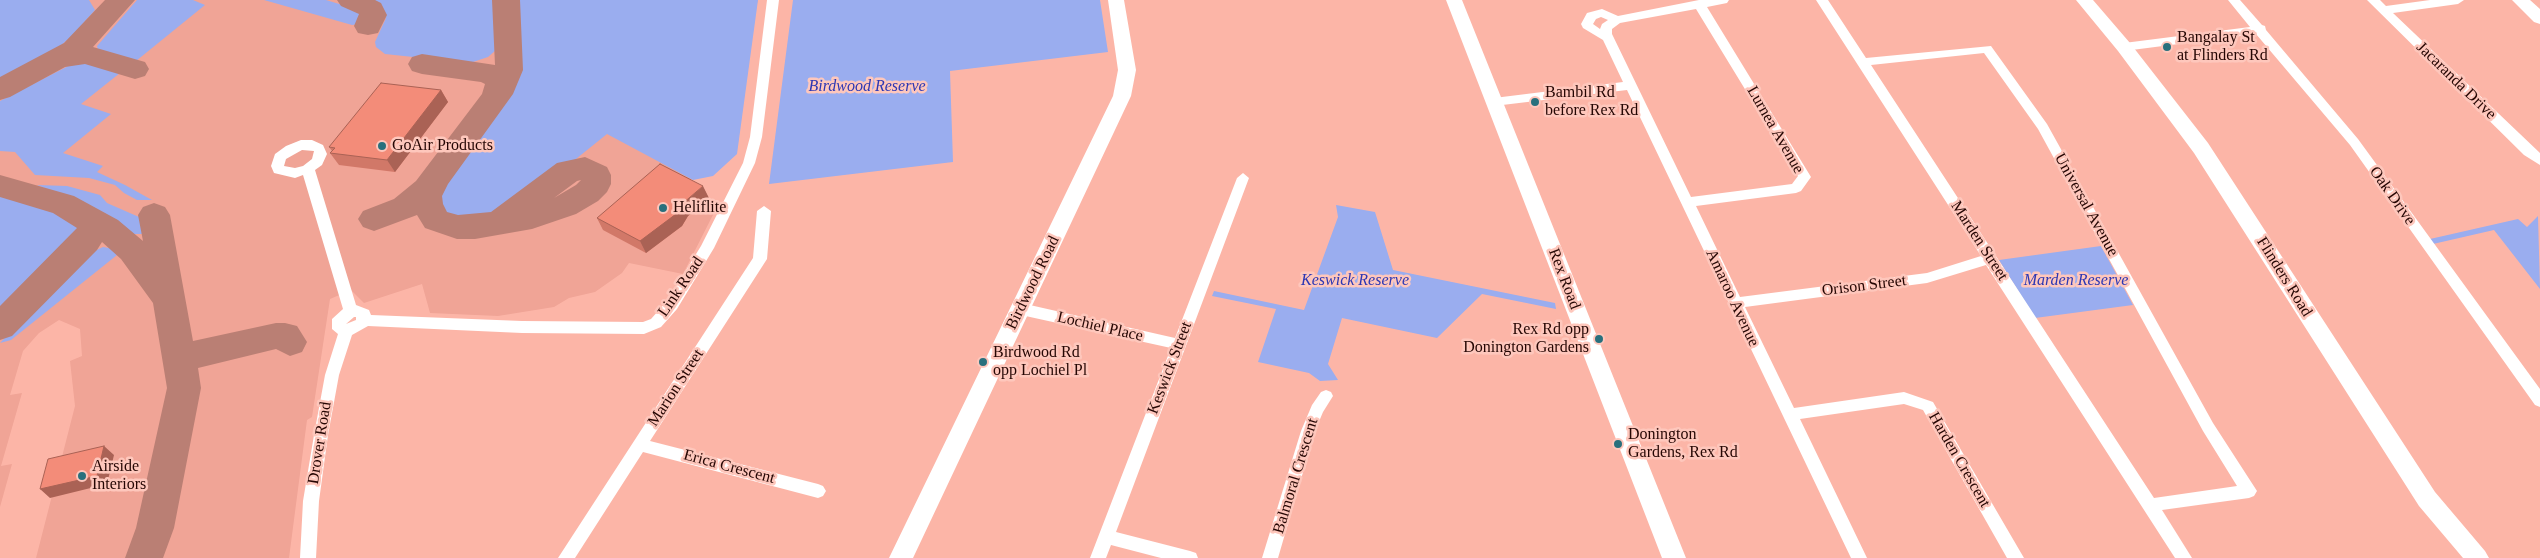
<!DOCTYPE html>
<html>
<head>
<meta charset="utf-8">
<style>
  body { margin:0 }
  canvas { display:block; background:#fcb5a7 }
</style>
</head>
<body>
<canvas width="2540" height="558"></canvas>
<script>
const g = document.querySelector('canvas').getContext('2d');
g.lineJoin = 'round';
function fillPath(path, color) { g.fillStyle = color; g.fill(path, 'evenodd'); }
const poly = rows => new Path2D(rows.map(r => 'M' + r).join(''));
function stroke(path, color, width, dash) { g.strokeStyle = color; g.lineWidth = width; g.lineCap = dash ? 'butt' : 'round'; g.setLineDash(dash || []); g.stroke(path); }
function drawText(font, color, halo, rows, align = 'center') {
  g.font = font + ' "Times New Roman",serif'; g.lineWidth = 5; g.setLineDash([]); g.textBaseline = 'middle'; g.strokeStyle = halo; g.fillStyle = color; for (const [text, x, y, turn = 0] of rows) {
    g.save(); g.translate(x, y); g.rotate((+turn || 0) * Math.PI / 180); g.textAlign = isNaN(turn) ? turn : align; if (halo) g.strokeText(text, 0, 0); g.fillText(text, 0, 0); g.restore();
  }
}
fillPath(poly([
  [0,0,758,0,713,175,678,181,719,203,683,274,629,263,622,273,595,292,569,298,554,307,498,316,430,313,422,284,364,303,351,290,330,299,312,417,307,420,289,558,36,558,75,406,70,361,82,356,80,329,59,320,39,333,23,351,10,395,22,393,1,466,12,464,0,507]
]), '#f0a496');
fillPath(poly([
  [0,0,89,0,95,10,72,36,58,48,0,79],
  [137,0,193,0,205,5,136,61,128,62,99,53,97,46],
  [264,0,326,0,359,10,364,18,359,24,352,25],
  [373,0,497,0,499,44,496,50,488,57,470,63,385,54,376,47,375,42,386,18,382,18,382,8],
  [515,0,758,0,737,154,713,176,693,180,607,134,510,212,476,223,450,220,440,216,434,200,439,187,505,99,518,76],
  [793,0,1100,0,1108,52,950,71,953,162,769,184],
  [78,61,91,61,120,70,120,73,81,104,111,114,63,153,103,166,97,172,125,185,152,200,137,200,124,193,115,185,89,178,35,175,15,152,0,151,0,101],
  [37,185,67,186,100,195,107,203,139,217,145,234,133,234,85,203],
  [0,195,58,213,76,223,79,230,73,240,0,313],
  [1336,205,1375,212,1393,270,1555,303,1556,309,1482,294,1437,338,1342,318,1328,364,1338,380,1320,381,1309,373,1258,362,1276,309,1212,296,1214,291,1304,310,1338,217],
  [2538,216,2540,289,2494,230,2433,244,2430,239,2518,219,2527,227],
  [2101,246,2133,305,2035,318,1999,260],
  [103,247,114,249,117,255,11,340,0,343,84,256]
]), '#9aadef');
fillPath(poly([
  [105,0,135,0,93,47,145,62,149,69,145,76,135,79,85,64,65,67,10,97,0,100,0,77,64,43,105,0],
  [337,0,375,0,381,3,387,15,378,33,368,35,358,33,354,26,359,14,341,6,337,0],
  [492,0,520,0,523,70,513,94,448,184,442,196,443,204,447,212,458,215,491,212,557,163,585,157,607,167,611,175,611,184,607,192,598,201,576,214,532,229,475,239,457,239,425,228,417,215,374,231,363,227,358,219,363,211,394,199,416,181,482,94,485,84,481,82,422,74,412,71,408,64,412,57,422,54,495,65,492,0],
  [581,180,576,185,554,198,577,181,581,180],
  [0,175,74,196,118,220,143,241,138,215,143,207,154,203,165,207,170,215,193,341,276,323,285,323,297,326,307,342,302,352,290,356,276,349,198,368,201,388,174,528,163,558,125,558,136,528,167,388,153,303,121,259,102,242,97,250,12,336,0,340,0,306,77,228,53,213,0,197,0,175]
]), '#ba7f74');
fillPath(poly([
  [767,0,779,0,762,137,755,163,714,248,677,309,661,327,644,334,522,333,368,326,352,335,339,375,328,435,319,501,316,558,300,558,303,501,314,435,325,375,338,334,332,329,332,319,343,309,303,175,295,178,274,173,271,166,275,154,286,146,301,140,312,140,323,145,327,154,322,165,315,170,356,305,369,310,371,315,522,321,643,322,651,319,667,301,701,246,743,163,750,137,767,0],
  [302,150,314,151,312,159,303,166,295,168,284,166,286,159,302,150],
  [354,317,356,317,356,320,346,324,354,317],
  [1699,0,1729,0,1727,3,1707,7,1811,177,1801,191,1796,193,1696,206,1740,297,1927,273,1981,256,1816,0,1828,0,1866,58,1991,46,2047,124,2213,423,2257,491,2254,496,2249,498,2162,510,2192,558,2175,558,1986,265,1927,283,1745,307,1794,408,1904,392,1933,402,2024,558,2007,558,1923,410,1904,404,1800,419,1867,558,1851,558,1627,90,1494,106,1488,102,1494,98,1623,82,1603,40,1583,28,1581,24,1587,13,1602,9,1618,16,1699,0],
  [1696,9,1798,176,1792,184,1691,197,1612,34,1612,29,1620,23,1696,9],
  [1601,17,1608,20,1602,24,1600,29,1593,24,1596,19,1601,17],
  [1984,53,2038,129,2203,431,2237,486,2154,498,1871,65,1984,53],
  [2228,0,2240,0,2262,25,2265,26,2266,30,2358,139,2540,389,2540,407,2535,405,2350,145,2256,34,2124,51,2118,47,2124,43,2250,27,2228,0],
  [2367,0,2380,0,2386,6,2430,0,2464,0,2458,4,2393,13,2540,153,2540,165,2524,155,2367,0],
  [1243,173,1249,178,1116,532,1190,551,1196,553,1198,558,1161,558,1111,545,1106,558,1090,558,1171,348,1021,315,1016,313,1014,309,1016,305,1021,303,1175,338,1237,178,1243,173],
  [764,206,771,211,767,259,650,441,818,484,823,486,826,491,823,496,818,498,643,452,575,558,558,558,753,258,757,211,764,206],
  [1326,390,1331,392,1333,396,1323,412,1315,431,1278,558,1262,558,1301,431,1312,405,1321,392,1326,390]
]), '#fff');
fillPath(poly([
  [1108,0,1124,0,1136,70,1131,96,913,558,889,558,1113,96,1118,70,1108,0],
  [1446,0,1462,0,1686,558,1662,558,1446,0],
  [2076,0,2093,0,2130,43,2208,143,2435,492,2485,551,2489,558,2463,558,2419,506,2194,153,2118,51,2076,0],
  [2512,0,2530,0,2540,9,2540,24,2534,22,2512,0]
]), '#fff');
fillPath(poly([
  [441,90,448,102,395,172,339,165,330,153,332,151,329,147],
  [709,198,688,216,682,226,646,253,603,230,597,218]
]), '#d17868');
fillPath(poly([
  [441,90,448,102,395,172,387,160],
  [703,186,709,198,688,216,682,226,646,253,640,241],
  [104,446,114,455,107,484,50,498,40,489]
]), '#aa6255');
const building = poly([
  [381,83,441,90,387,160,330,153,335,148,329,147,381,83],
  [660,164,703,186,682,204,676,214,640,241,597,218,660,164],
  [104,446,97,476,40,489,48,459,104,446]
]);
fillPath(building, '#f38c79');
stroke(building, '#aa6255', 1);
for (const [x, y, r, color] of [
  [2167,47,5,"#29707d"],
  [1535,102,5,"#29707d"],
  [382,146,5,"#29707d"],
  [663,208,5,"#29707d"],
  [1599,339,5,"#29707d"],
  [983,362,5,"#29707d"],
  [1618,444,5,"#29707d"],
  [82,476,5,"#29707d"]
]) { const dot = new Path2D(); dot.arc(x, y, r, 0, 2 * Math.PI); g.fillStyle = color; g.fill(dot); stroke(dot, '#fec7bc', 2); }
drawText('16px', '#250603', '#fec7bc', [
  ["Bangalay St",2177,38],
  ["at Flinders Rd",2177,56],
  ["Bambil Rd",1545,93],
  ["before Rex Rd",1545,111],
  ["GoAir Products",392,146],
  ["Heliflite",673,208],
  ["Rex Rd opp",1589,330,"right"],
  ["Donington Gardens",1589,348,"right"],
  ["Birdwood Rd",993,353],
  ["opp Lochiel Pl",993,371],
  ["Donington",1628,435],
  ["Gardens, Rex Rd",1628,453],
  ["Airside",92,467],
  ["Interiors",92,485]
], 'left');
drawText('16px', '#250603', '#fec7bc', [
  ["Jacaranda Drive",2456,81,44],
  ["Lurnea Avenue",1775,130,60],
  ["Oak Drive",2392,196,55],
  ["Universal Avenue",2086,205,61],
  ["Marden Street",1979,241,57],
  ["Flinders Road",2284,277,58],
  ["Rex Road",1564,279,69],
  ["Birdwood Road",1033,283,-64],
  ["Orison Street",1864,286,-7],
  ["Link Road",681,287,-56],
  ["Amaroo Avenue",1732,298,65],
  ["Lochiel Place",1100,327,13],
  ["Keswick Street",1170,368,-69],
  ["Marion Street",676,388,-57],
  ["Drover Road",320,443,-81],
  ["Harden Crescent",1959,460,60],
  ["Erica Crescent",729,467,15],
  ["Balmoral Crescent",1296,476,-73]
]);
drawText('italic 16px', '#2d37b3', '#fec7bc', [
  ["Birdwood Reserve",867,87],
  ["Keswick Reserve",1355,281],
  ["Marden Reserve",2076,281]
]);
</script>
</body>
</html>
